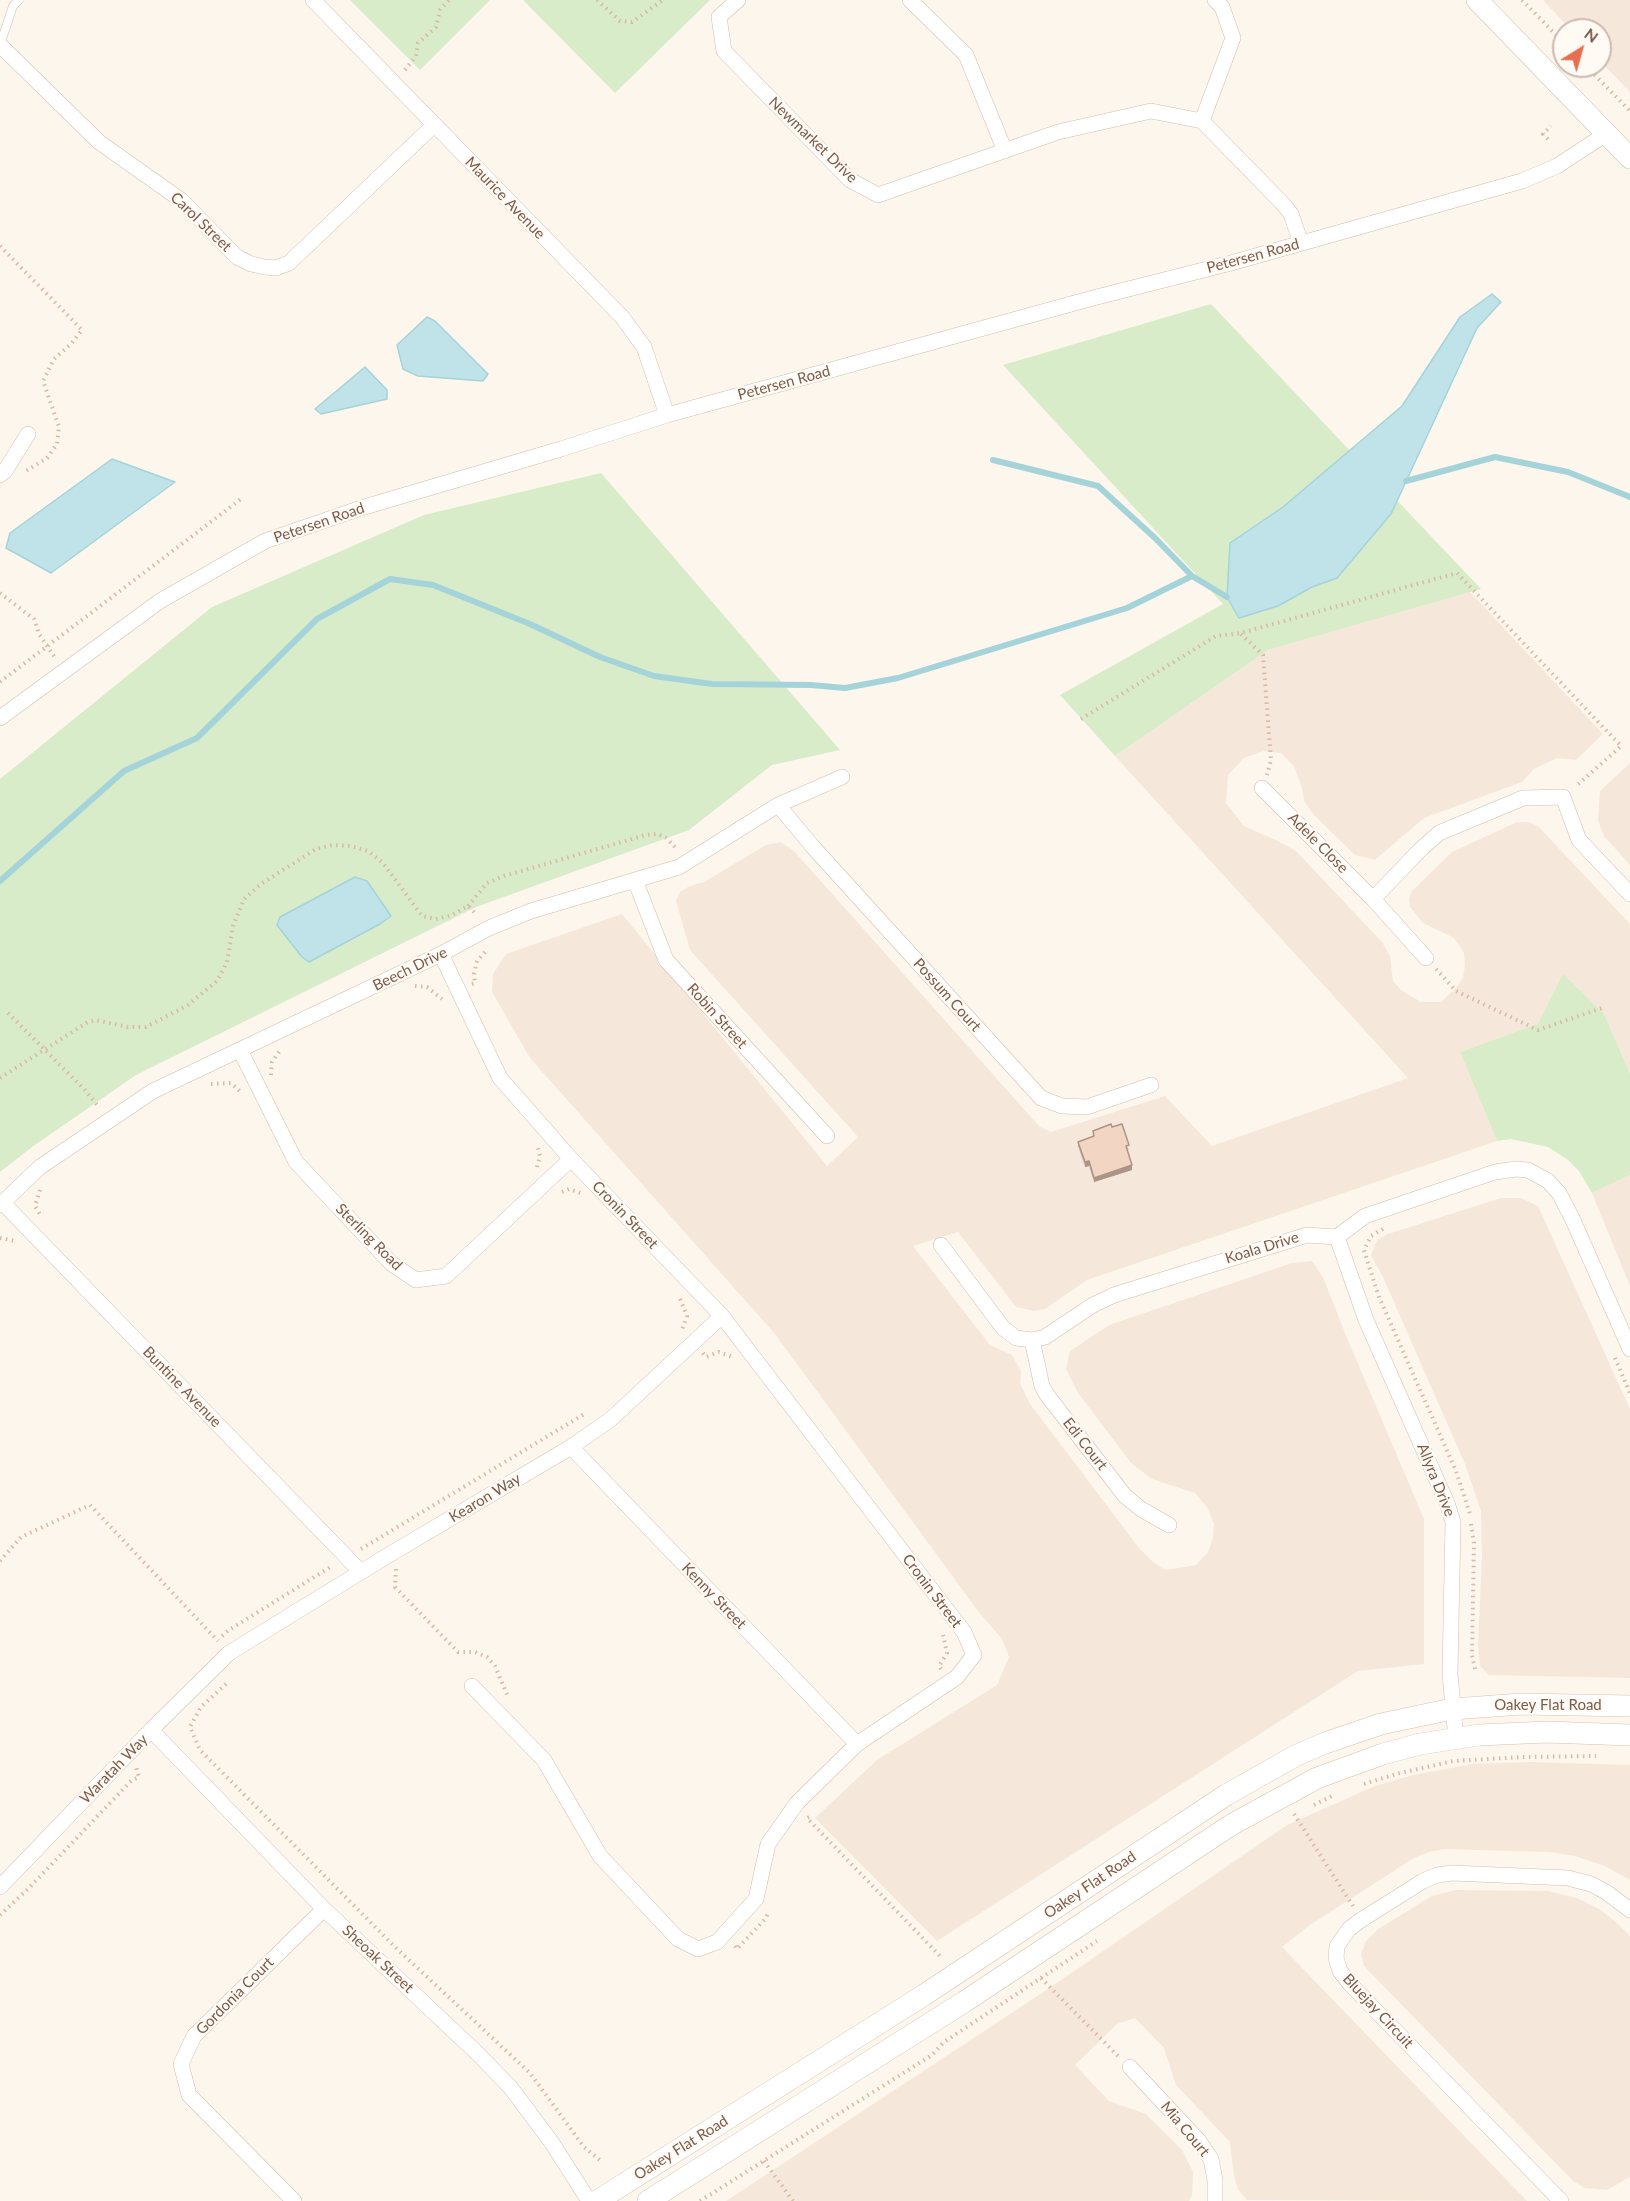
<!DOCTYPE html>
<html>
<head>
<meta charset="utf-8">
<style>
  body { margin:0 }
  #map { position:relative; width:1630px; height:2201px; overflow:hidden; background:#fdf6ec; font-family:Lato,sans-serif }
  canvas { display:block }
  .north { position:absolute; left:1552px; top:18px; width:60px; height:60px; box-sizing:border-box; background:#fffaf3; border:2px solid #cabbb1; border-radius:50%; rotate:37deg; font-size:16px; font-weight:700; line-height:24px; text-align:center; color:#7a5c4d }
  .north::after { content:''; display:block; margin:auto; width:21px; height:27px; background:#e76f51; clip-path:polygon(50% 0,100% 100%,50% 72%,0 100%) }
</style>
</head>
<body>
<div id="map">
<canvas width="1630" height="2201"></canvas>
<div class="north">N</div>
</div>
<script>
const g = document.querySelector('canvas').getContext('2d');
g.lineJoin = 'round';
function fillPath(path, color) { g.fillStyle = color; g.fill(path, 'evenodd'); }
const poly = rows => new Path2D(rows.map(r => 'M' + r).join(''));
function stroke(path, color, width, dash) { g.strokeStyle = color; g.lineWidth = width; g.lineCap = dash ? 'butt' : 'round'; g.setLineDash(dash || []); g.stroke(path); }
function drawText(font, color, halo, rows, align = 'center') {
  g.font = font + ' Lato,sans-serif'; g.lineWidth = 4.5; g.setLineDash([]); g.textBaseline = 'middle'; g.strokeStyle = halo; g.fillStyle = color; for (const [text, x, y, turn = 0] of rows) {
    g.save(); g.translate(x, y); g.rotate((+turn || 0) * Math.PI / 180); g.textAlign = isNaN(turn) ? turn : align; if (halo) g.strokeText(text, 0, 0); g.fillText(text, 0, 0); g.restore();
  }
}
fillPath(poly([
  [1543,0,1630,0,1630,92,1600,61,1600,30,1571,30],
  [1470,592,1603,734,1576,760,1557,758,1534,769,1522,782,1424,818,1375,860,1355,855,1314,815,1304,801,1302,788,1294,766,1281,753,1264,751,1244,758,1228,775,1226,803,1244,826,1278,841,1296,851,1382,942,1390,956,1393,981,1401,990,1421,1002,1441,1002,1457,987,1463,978,1465,965,1464,953,1454,938,1423,923,1410,907,1409,898,1412,891,1452,852,1517,822,1528,822,1538,826,1630,924,1630,1073,1604,1014,1539,1024,1460,1052,1497,1141,1087,1280,1045,1309,1034,1311,1016,1307,958,1232,913,1246,990,1345,1012,1355,1021,1371,1020,1383,1030,1404,1139,1548,1153,1562,1166,1570,1196,1565,1208,1552,1213,1538,1214,1524,1207,1507,1195,1493,1152,1479,1131,1463,1078,1393,1066,1369,1070,1351,1109,1325,1292,1263,1312,1261,1323,1277,1347,1338,1424,1519,1424,1664,1358,1671,937,1941,815,1818,877,1760,997,1685,1009,1657,1002,1639,978,1611,775,1334,530,1058,492,992,493,974,506,954,622,914,827,1166,858,1137,690,950,676,901,680,892,688,887,704,882,766,845,781,842,794,851,1039,1126,1051,1132,1165,1096,1212,1146,1408,1078,1115,756,1268,650],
  [1630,763,1630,865,1604,836,1598,820,1600,791],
  [1630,1175,1630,1286,1592,1193],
  [1501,1198,1521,1198,1538,1206,1630,1409,1630,1678,1489,1675,1480,1666,1478,1646,1482,1555,1481,1511,1465,1464,1383,1277,1371,1256,1377,1240,1388,1234],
  [1529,1762,1630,1765,1630,1880,1605,1866,1575,1856,1549,1852,1445,1849,1429,1852,1414,1858,1310,1925,1282,1947,1527,2201,1247,2200,1238,2189,1234,2176,1230,2142,1176,2085,1164,2048,1135,2018,1117,2024,1075,2065,1109,2101,1146,2114,1182,2150,1193,2172,1192,2195,1189,2201,726,2201,1045,1991,1287,1825,1375,1786,1413,1775,1473,1764],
  [1456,1890,1548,1891,1577,1898,1599,1909,1616,1922,1630,1936,1630,2177,1607,2190,1585,2188,1573,2181,1364,1966,1361,1954,1366,1941,1378,1929,1432,1896]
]), '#f5e8da');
fillPath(poly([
  [350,0,490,0,420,70],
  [523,0,710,0,615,93],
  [1211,304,1481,589,1268,650,1115,756,1060,695,1223,604,1003,365],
  [601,473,840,750,772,765,689,830,476,907,136,1075,32,1147,0,1172,0,779,212,607,424,515],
  [1563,974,1604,1014,1630,1073,1630,1175,1592,1193,1579,1171,1568,1160,1548,1147,1511,1139,1497,1141,1460,1052,1538,1024]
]), '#d8ecc9');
const water = poly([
  [1492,294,1501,302,1477,328,1391,514,1337,578,1312,587,1278,606,1239,618,1227,597,1230,543,1283,507,1402,406,1460,317,1492,294],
  [427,317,435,321,488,374,483,381,418,376,403,369,397,345,427,317],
  [365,367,387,390,387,399,321,414,315,409,365,367],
  [112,459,175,482,51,573,6,548,10,533,112,459],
  [355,877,367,881,391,916,380,924,309,962,302,957,277,925,280,917,355,877]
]);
fillPath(water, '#bfe3e8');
stroke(water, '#a5d3da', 1.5);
stroke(poly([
  [993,460,1098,486,1155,538,1192,576],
  [1406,481,1495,457,1568,472,1630,497],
  [0,881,124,771,197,738,317,619,390,579,433,585,530,624,600,657,654,676,712,684,811,685,845,688,898,678,1127,608,1192,576,1227,597]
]), '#a5d3da', 6);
const lane = poly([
  [0,45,13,6,19,0]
]);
const street = poly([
  [313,0,622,317,644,347,667,415],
  [738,0,719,17,724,51,850,180,878,195,1058,132,1151,111,1202,121,1284,205,1291,214,1301,243],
  [910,0,966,55,1005,151],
  [0,45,99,142,181,200,237,257,251,264,265,267,276,268,289,263,434,125],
  [1202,121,1233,38,1222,7,1215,0],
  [0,475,5,471,28,434],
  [0,718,160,601,265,541,361,508,561,449,667,415,1093,298,1231,263,1522,181,1557,166,1606,134],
  [1262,788,1373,899],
  [778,805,813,847,1041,1098,1062,1106,1087,1107,1151,1085],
  [635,880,666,960,827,1136],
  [441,954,500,1078,571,1159,722,1316,964,1632,974,1655,957,1677,857,1744,797,1803,768,1844,756,1899,717,1942,698,1949,678,1939,600,1856,544,1760,472,1686],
  [1426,958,1373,899,1421,849,1439,833,1523,798,1563,797,1579,840,1630,894],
  [240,1050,296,1162,392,1264,416,1280,446,1276,571,1159],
  [2,1202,361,1572],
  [0,1205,40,1167,153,1091,441,954,489,928,531,911,679,867,778,805,842,777],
  [1337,1237,1366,1320,1447,1503,1453,1522,1450,1674,1456,1739],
  [941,1245,1003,1328,1016,1338,1032,1340,1045,1337,1093,1305,1114,1295,1307,1235,1337,1237,1365,1216,1495,1172,1516,1169,1528,1170,1548,1181,1559,1193,1572,1218,1630,1349],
  [1032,1340,1042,1386,1047,1395,1125,1496,1141,1509,1169,1525],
  [571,1447,857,1744],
  [151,1730,324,1909,477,2053,511,2088,552,2143,589,2201],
  [0,1887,151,1730,229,1653,387,1556,571,1447,611,1419,722,1316],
  [1130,2067,1199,2141,1211,2159,1215,2180,1215,2201],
  [294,2201,189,2095,181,2064,194,2036,324,1909],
  [1561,2201,1350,1984,1340,1971,1336,1958,1337,1946,1349,1929,1361,1920,1423,1881,1437,1875,1452,1873,1568,1878,1591,1884,1606,1892,1630,1910]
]);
const secondary = poly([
  [1477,0,1630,158],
  [597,2201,924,1995,1226,1795,1295,1756,1325,1743,1381,1724,1452,1709,1522,1704,1630,1706],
  [648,2201,964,2002,1231,1825,1317,1778,1383,1754,1420,1744,1479,1735,1547,1732,1630,1735]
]);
stroke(lane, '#d1beb0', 9);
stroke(street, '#d1beb0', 16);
stroke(secondary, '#d6c0b0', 22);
stroke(poly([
  [597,0,620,21,632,22,663,0],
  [1522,0,1564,43],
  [1586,66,1630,111],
  [405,70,416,56,418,43,436,27,440,10,449,0],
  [1548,139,1543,134,1551,126],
  [0,246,82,330,72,343,54,359,43,381,59,427,57,444,47,458,26,471],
  [0,593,34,619,39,634,56,659],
  [1241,634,1263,655,1271,760,1267,775],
  [0,682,241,499],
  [1081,719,1216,636,1241,633,1457,573,1621,746,1575,787],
  [468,906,487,883,504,876,646,835,657,834,666,838,677,849],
  [1436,969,1456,991,1538,1030,1605,1007],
  [472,984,475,983,474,974,477,961,487,950],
  [415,986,427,987,442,999],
  [8,1013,84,1089,99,1107],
  [271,1075,272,1062,281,1049],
  [0,1078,88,1022,95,1020,128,1027,146,1027,188,1005,217,981,227,962,233,926,244,899,261,884,316,849,332,845,351,846,368,851,383,863,422,916,436,919,452,915,468,906,477,915],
  [211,1084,231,1083,242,1093],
  [537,1167,540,1156,538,1148],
  [40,1190,35,1206,41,1216],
  [562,1192,569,1189,581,1193],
  [1383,1229,1371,1236,1364,1250,1368,1263,1379,1297,1456,1471,1471,1517],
  [0,1238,16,1241],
  [680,1299,687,1316,682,1330],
  [703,1353,706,1357,719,1352,732,1357],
  [1615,1358,1630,1393],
  [1471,1524,1474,1543,1472,1655,1476,1673],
  [361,1549,586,1413],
  [0,1561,21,1537,90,1505,218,1641],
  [396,1569,395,1587,458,1652,475,1652,487,1657,495,1666,508,1697],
  [222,1636,229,1630,332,1566],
  [941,1669,939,1666,947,1653,943,1635],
  [226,1684,201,1707,190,1727,200,1750,395,1947,530,2073,584,2147,601,2161],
  [1364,1784,1396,1774,1453,1761,1522,1757,1596,1756],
  [1314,1805,1334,1795],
  [1294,1814,1353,1906],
  [809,1817,807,1818,940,1956],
  [0,1915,29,1888,131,1781,139,1777,136,1767],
  [735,1946,737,1949,766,1918,768,1912],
  [1041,1978,1119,2057],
  [764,2161,793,2201],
  [700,2201,932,2055,944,2042,1097,1941]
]), '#d9b8a5', 4, [1.5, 4.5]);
stroke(lane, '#fff', 8);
stroke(street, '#fff', 15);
stroke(secondary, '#fff', 21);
fillPath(poly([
  [1112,1127,1129,1150,1127,1150,1132,1170,1094,1182,1089,1166,1085,1167,1078,1146,1078,1142,1093,1137,1093,1131]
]), '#d1b7a8');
fillPath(poly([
  [1089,1161,1089,1166,1085,1167,1085,1162],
  [1132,1165,1132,1170,1094,1182,1094,1178]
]), '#aa9588');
const building = poly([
  [1111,1124,1112,1127,1122,1124,1129,1145,1126,1146,1132,1165,1094,1178,1089,1161,1085,1162,1078,1142,1094,1136,1093,1131,1111,1124]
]);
fillPath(building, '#f3d5c3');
stroke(building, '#aa9588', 1.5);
drawText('15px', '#7a5c4d', '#fffaf3', [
  ["Newmarket Drive",813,140,44],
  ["Maurice Avenue",505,198,46],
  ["Carol Street",201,222,44],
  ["Petersen Road",1253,256,-15],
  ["Petersen Road",784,383,-15],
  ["Petersen Road",319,523,-19],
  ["Adele Close",1318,843,45],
  ["Beech Drive",410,969,-26],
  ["Possum Court",947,995,48],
  ["Robin Street",717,1016,48],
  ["Cronin Street",625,1215,46],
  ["Sterling Road",369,1237,45],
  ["Koala Drive",1262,1248,-17],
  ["Buntine Avenue",182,1387,46],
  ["Edi Court",1085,1444,52],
  ["Allyra Drive",1436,1480,68],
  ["Kearon Way",485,1498,-31],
  ["Cronin Street",932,1591,53],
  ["Kenny Street",714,1596,46],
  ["Oakey Flat Road",1548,1705],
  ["Waratah Way",114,1769,-46],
  ["Oakey Flat Road",1090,1885,-34],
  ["Sheoak Street",378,1959,43],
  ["Gordonia Court",235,1996,-45],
  ["Bluejay Circuit",1378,2011,47],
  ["Mia Court",1185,2129,50],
  ["Oakey Flat Road",681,2148,-32]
]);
</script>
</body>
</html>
